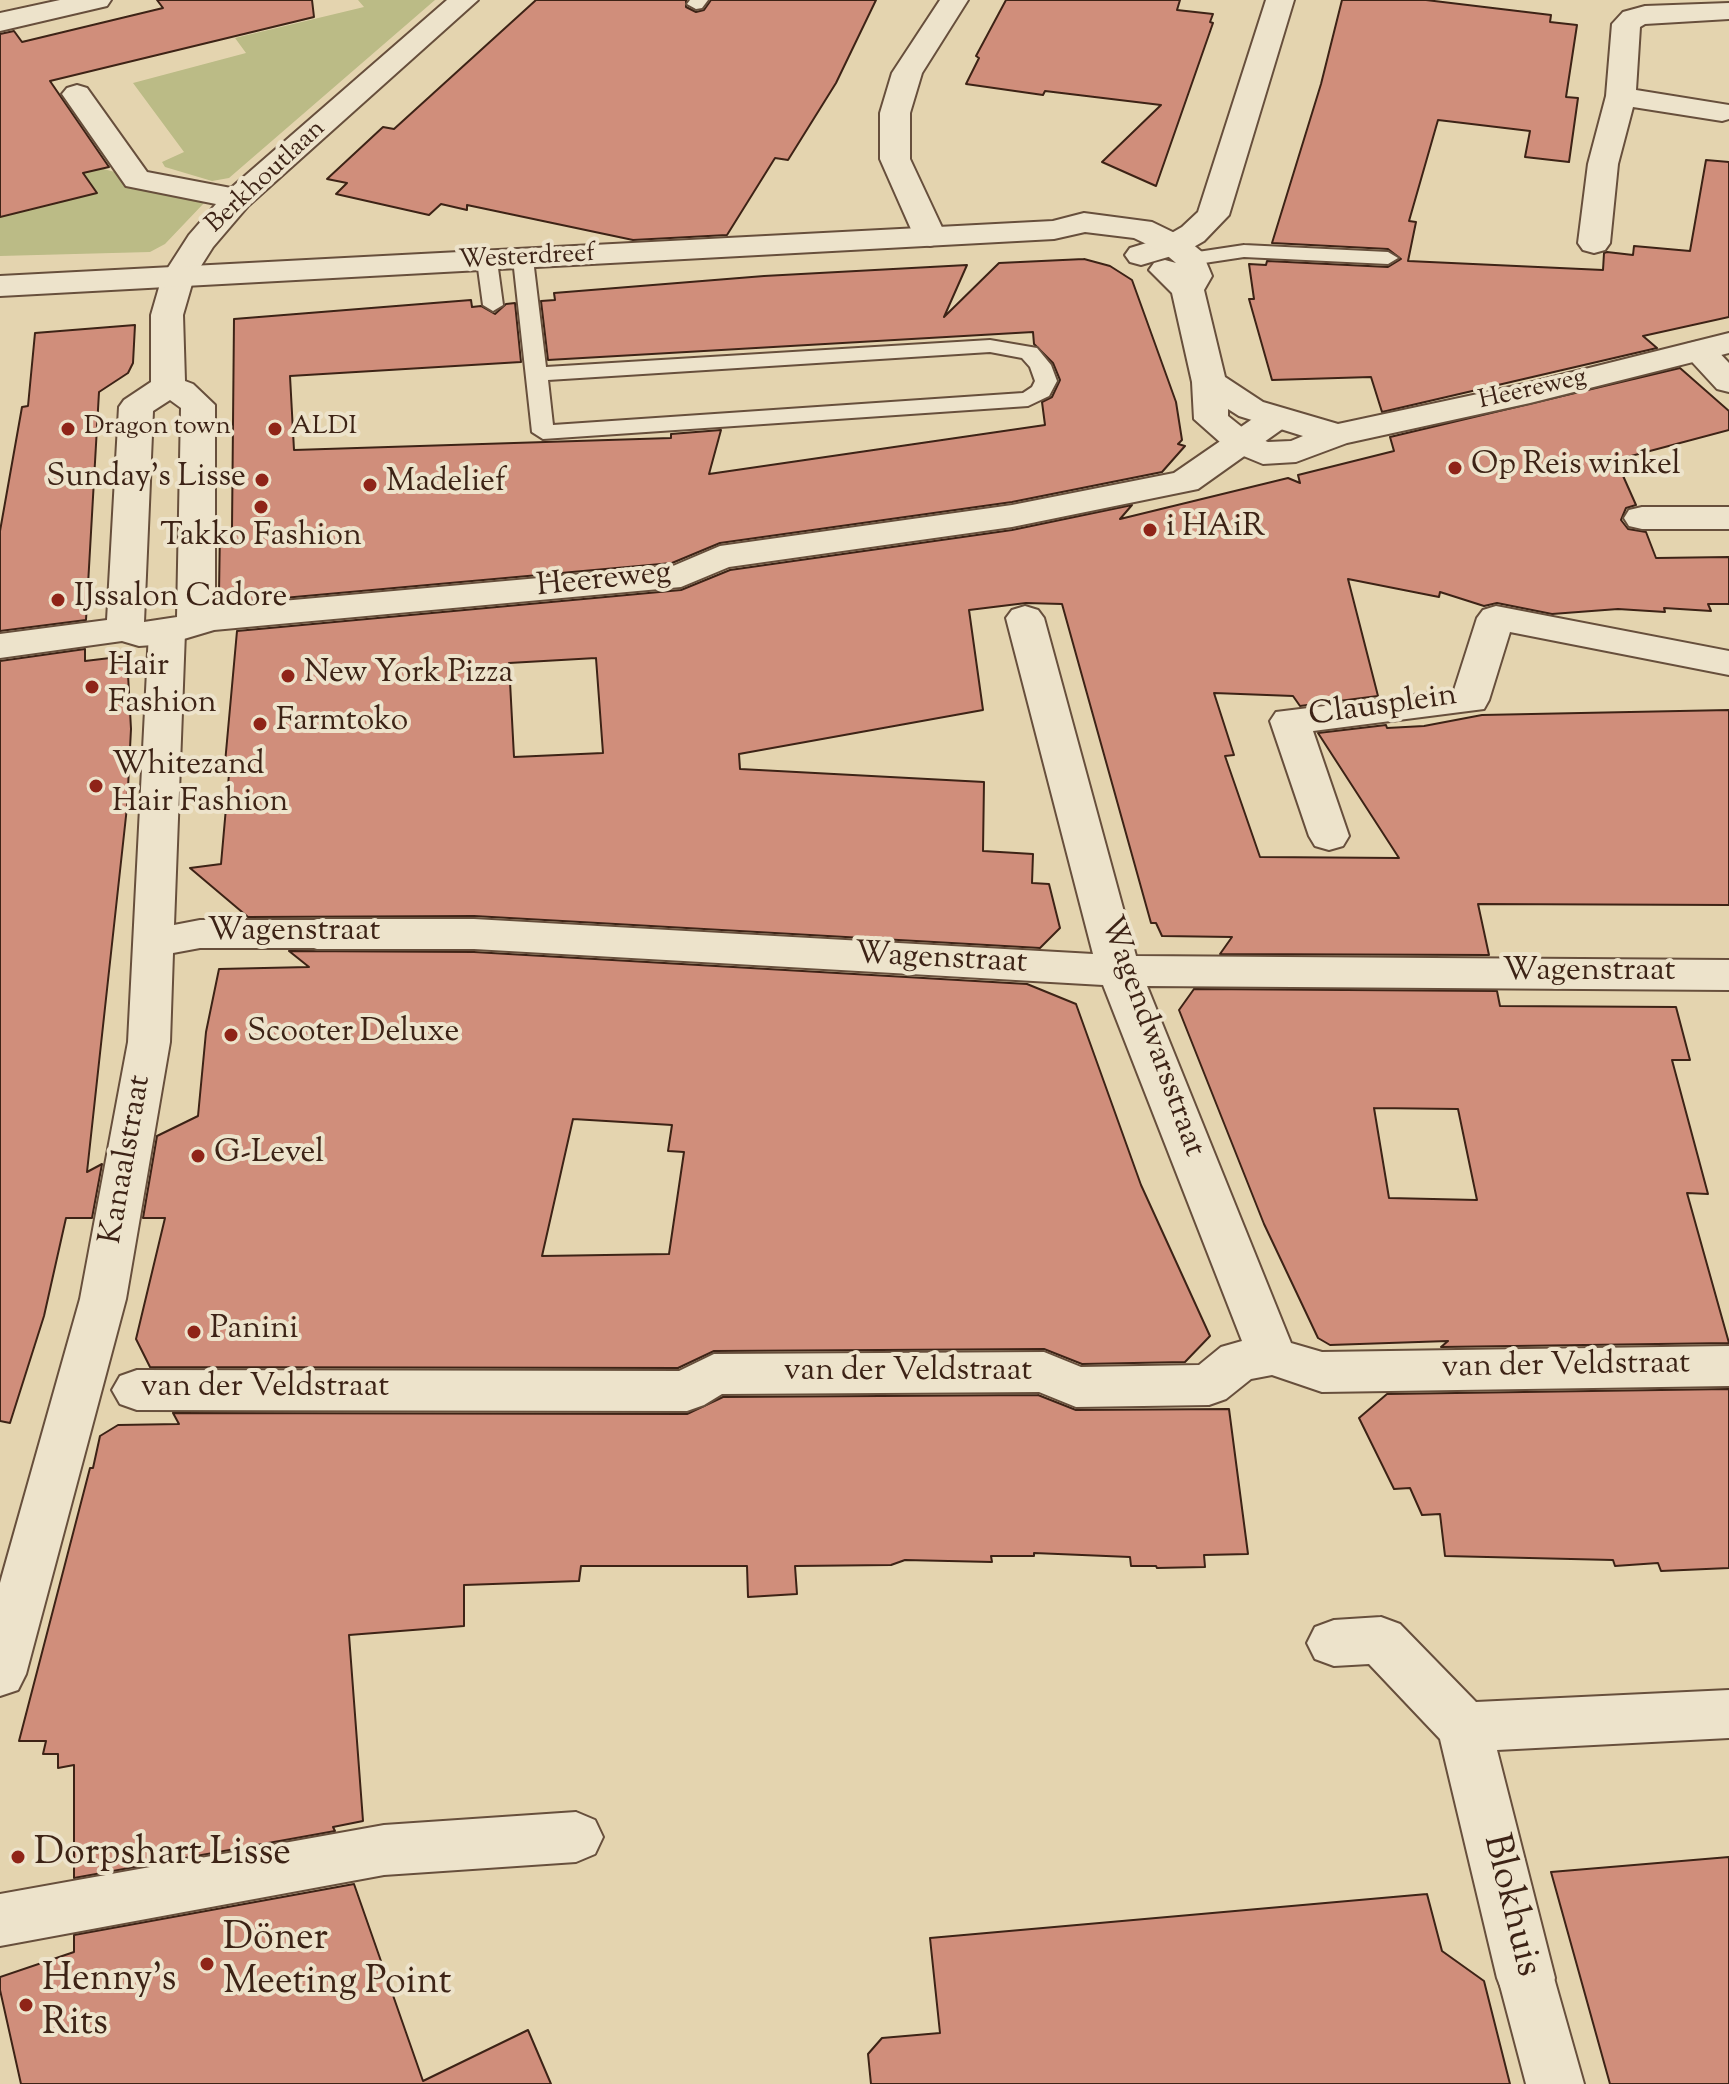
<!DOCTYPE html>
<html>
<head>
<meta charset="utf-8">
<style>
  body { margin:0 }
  canvas { display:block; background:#e4d4af }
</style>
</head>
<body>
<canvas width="1729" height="2084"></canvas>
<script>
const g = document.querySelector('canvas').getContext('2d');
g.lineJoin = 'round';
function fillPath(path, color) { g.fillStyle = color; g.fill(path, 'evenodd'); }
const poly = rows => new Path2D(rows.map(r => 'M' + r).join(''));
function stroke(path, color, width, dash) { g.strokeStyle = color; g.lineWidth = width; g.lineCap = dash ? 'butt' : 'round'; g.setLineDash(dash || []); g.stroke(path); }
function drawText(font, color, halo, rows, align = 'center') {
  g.font = font + ' "Sorts Mill Goudy",serif'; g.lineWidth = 8; g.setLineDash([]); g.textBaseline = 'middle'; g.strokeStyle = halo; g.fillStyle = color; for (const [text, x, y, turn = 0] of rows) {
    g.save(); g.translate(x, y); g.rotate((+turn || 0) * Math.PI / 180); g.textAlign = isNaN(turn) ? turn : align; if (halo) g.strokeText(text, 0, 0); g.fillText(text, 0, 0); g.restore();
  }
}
fillPath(poly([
  [358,0,435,0,229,178,212,181,165,167,162,162,184,152,133,83,246,53,235,38,364,7],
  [100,168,196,194,205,202,165,244,150,252,0,256,0,217,66,176]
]), '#bbbb86');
const building = poly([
  [157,0,312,0,314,17,50,81,109,167,83,173,97,193,0,217,0,34,14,31,22,42,163,8,157,0],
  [536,0,686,0,686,7,696,12,704,10,711,0,876,0,836,83,788,160,775,158,727,235,633,240,467,205,467,210,441,204,429,215,336,194,347,183,327,179,383,127,394,129,536,0],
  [1006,0,1180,0,1177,10,1213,14,1210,22,1213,23,1156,186,1102,162,1161,105,1045,91,1043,95,966,84,979,58,976,56,1006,0],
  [1342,0,1426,0,1551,15,1550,22,1577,25,1566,97,1578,98,1569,162,1525,157,1530,131,1438,120,1409,221,1416,222,1408,261,1603,270,1604,253,1607,252,1633,255,1634,246,1690,251,1706,160,1729,162,1729,317,1643,336,1657,348,1382,412,1371,377,1272,380,1249,299,1254,299,1249,264,1266,265,1267,261,1388,267,1401,259,1388,249,1272,243,1321,84,1342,0],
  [1084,259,1110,266,1132,280,1176,402,1182,440,1178,444,1185,446,1162,472,1012,502,720,543,672,563,239,602,240,590,219,593,220,529,232,528,234,319,471,300,472,307,481,306,495,314,506,304,515,303,521,362,290,376,294,450,671,438,671,434,721,430,709,474,1045,425,1042,402,1052,397,1060,380,1053,363,1034,344,1033,332,548,360,541,301,555,300,554,293,764,276,967,265,944,317,999,263,1084,259],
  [135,325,133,363,128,373,99,392,86,620,0,631,0,531,22,407,28,406,35,333,135,325],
  [1680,368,1729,411,1729,430,1616,460,1636,505,1626,508,1621,520,1628,529,1646,532,1656,558,1729,557,1729,604,1708,604,1711,611,1664,608,1665,612,1618,609,1552,614,1497,603,1484,606,1440,592,1439,597,1348,579,1378,696,1300,706,1293,696,1214,693,1234,755,1225,756,1260,857,1399,858,1318,733,1386,725,1387,728,1424,726,1482,715,1729,710,1729,905,1478,904,1489,955,1220,954,1232,937,1162,936,1156,923,1151,923,1062,604,1026,603,969,610,983,710,739,754,740,769,984,782,983,851,1033,854,1032,883,1049,884,1060,928,1040,948,474,916,248,917,190,868,221,864,229,774,224,774,237,631,681,590,730,570,1012,530,1132,505,1120,519,1288,478,1300,483,1298,475,1394,451,1390,437,1680,368],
  [596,658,603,753,514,757,509,663,596,658],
  [85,649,85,661,127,656,131,729,127,807,87,1172,102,1164,92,1218,66,1218,44,1316,10,1423,0,1421,0,661,85,649],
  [289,951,474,952,1027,984,1076,1004,1141,1185,1210,1336,1185,1362,1082,1364,1044,1349,714,1351,678,1368,150,1367,136,1339,165,1218,143,1218,157,1136,198,1116,206,1032,219,969,309,967,289,951],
  [573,1119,672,1125,668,1151,684,1152,669,1254,542,1256,573,1119],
  [1194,989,1497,991,1500,1006,1676,1007,1690,1060,1672,1060,1708,1194,1687,1193,1729,1343,1441,1347,1448,1341,1330,1345,1318,1338,1264,1224,1179,1010,1194,989],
  [1374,1108,1458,1109,1477,1200,1389,1198,1374,1108],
  [1729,1389,1729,1568,1661,1571,1658,1563,1615,1566,1613,1560,1445,1556,1440,1514,1422,1515,1410,1488,1394,1489,1359,1418,1387,1394,1729,1389],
  [1038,1395,1076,1410,1229,1409,1248,1554,1204,1555,1205,1567,1157,1568,1156,1566,1131,1566,1130,1557,1034,1553,1034,1556,991,1556,992,1562,905,1560,891,1565,795,1566,797,1594,748,1597,747,1566,581,1566,579,1581,464,1585,464,1626,349,1635,363,1821,333,1827,335,1831,74,1878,74,1765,58,1768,58,1754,43,1754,46,1741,19,1741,90,1468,93,1468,100,1436,118,1425,179,1424,173,1413,687,1414,723,1397,1038,1395],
  [1729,1857,1729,2084,1610,2084,1551,1872,1729,1857],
  [354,1884,423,2081,528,2030,551,2084,21,2084,0,1990,0,1977,74,1952,74,1935,354,1884],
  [1427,1894,1442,1951,1484,1981,1510,2084,871,2084,868,2054,882,2038,940,2033,930,1938,1427,1894]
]);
fillPath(building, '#d08e7b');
stroke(building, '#3d2316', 2);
const service = poly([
  [690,0,708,0,702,8,696,9,687,4,690,0],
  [1244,245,1388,252,1398,258,1388,264,1244,257,1191,265,1181,259,1191,253,1244,245],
  [523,253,533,259,546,367,990,340,1037,348,1051,365,1057,381,1049,396,1028,406,543,439,532,432,513,259,523,253],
  [990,352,1022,358,1030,367,1035,381,1032,387,1023,393,553,425,548,380,990,352],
  [487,255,497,261,503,305,493,311,483,305,477,261,487,255]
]);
const pedestrian = poly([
  [167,621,180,624,185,632,174,925,200,920,317,920,331,924,337,934,331,944,317,948,200,948,173,953,170,1042,126,1299,26,1674,18,1690,0,1696,0,1583,80,1299,128,1042,149,632,154,624,167,621],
  [576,1812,595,1820,603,1837,595,1854,576,1862,384,1875,0,1946,0,1894,384,1825,576,1812],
  [1526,1952,1546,1959,1554,1978,1584,2084,1526,2084,1498,1978,1506,1959,1526,1952]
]);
const minor = poly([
  [60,0,111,0,107,6,0,31,0,13,60,0],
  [447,0,478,0,248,206,213,247,194,277,183,315,185,381,193,384,215,405,215,607,673,566,720,546,1012,505,1174,473,1264,411,1276,408,1288,411,1293,418,1288,425,1198,489,1012,527,729,567,681,587,214,630,167,644,139,646,122,641,0,658,0,634,107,620,119,407,124,400,151,382,151,315,162,277,189,235,216,204,126,186,62,94,67,88,77,85,87,88,147,172,231,188,447,0],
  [170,400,181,408,177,617,144,622,153,411,170,400],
  [940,0,968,0,922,73,910,113,910,159,946,236,941,243,930,246,919,243,914,236,880,159,880,113,892,73,940,0],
  [1266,0,1294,0,1229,215,1204,241,1185,252,1141,265,1130,262,1125,255,1130,248,1163,238,1182,227,1198,212,1266,0],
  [1729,3,1729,19,1645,24,1640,27,1636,90,1729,105,1729,119,1722,121,1633,107,1618,164,1610,243,1605,250,1594,253,1583,250,1578,243,1588,164,1606,96,1612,24,1623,12,1645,6,1729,3],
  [1699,341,1711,344,1729,363,1729,392,1717,389,1682,351,1687,344,1699,341],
  [1642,507,1729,507,1729,529,1642,529,1629,526,1624,518,1629,510,1642,507],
  [1025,606,1038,610,1044,618,1136,956,1729,960,1729,990,1147,986,1291,1343,1322,1352,1729,1346,1729,1386,1322,1392,1272,1375,1251,1379,1226,1399,1209,1405,1076,1407,1039,1392,722,1394,704,1405,687,1411,137,1410,120,1404,112,1390,120,1376,137,1370,679,1371,714,1354,1044,1352,1081,1367,1199,1365,1221,1347,1242,1341,1103,985,474,949,317,949,302,944,296,934,302,924,317,919,474,919,1093,954,1006,618,1012,610,1025,606],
  [1496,606,1729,651,1729,675,1510,632,1489,700,1484,709,1313,731,1349,836,1343,846,1329,850,1315,846,1309,836,1270,721,1276,712,1454,690,1477,618,1483,610,1496,606],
  [1381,1617,1400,1624,1476,1702,1729,1690,1729,1738,1497,1750,1555,1978,1547,1998,1526,2006,1505,1998,1497,1978,1440,1739,1369,1664,1334,1666,1315,1659,1307,1643,1315,1627,1334,1620,1381,1617]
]);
const tertiary = poly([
  [1084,213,1152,222,1185,238,1202,252,1212,276,1204,290,1225,377,1263,402,1338,424,1529,383,1729,333,1729,353,1530,403,1347,443,1296,462,1263,464,1229,450,1194,419,1192,382,1172,293,1149,270,1154,263,1165,260,1176,263,1163,252,1134,238,1085,232,1054,239,0,296,0,276,1053,221,1084,213],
  [1228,409,1239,416,1303,436,1291,441,1268,442,1253,436,1228,416,1228,409]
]);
stroke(service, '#674f3c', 4);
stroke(pedestrian, '#674f3c', 4);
stroke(minor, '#674f3c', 4);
stroke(tertiary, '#674f3c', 4);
fillPath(service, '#ede3cb');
fillPath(pedestrian, '#ede3cb');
fillPath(minor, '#ede3cb');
fillPath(tertiary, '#ede3cb');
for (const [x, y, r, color] of [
  [68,429,8,"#8f2418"],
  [275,429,8,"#8f2418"],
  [1455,468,8,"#8f2418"],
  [262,480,8,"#8f2418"],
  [370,485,8,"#8f2418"],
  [261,507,8,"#8f2418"],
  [1150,530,8,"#8f2418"],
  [58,600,8,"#8f2418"],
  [288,676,8,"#8f2418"],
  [92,687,8,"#8f2418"],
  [260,724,8,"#8f2418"],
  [96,786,8,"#8f2418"],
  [231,1035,8,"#8f2418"],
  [198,1156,8,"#8f2418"],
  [194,1332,8,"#8f2418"],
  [18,1857,8,"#8f2418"],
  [207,1964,8,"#8f2418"],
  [26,2005,8,"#8f2418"]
]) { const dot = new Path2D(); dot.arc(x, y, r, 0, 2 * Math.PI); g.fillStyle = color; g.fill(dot); stroke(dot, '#ede3cb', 3); }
drawText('26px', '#3d2316', '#ede3cb', [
  ["Berkhoutlaan",267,178,-43],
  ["Westerdreef",527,259,-3],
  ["Heereweg",1533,391,-13]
]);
drawText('26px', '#3d2316', '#ede3cb', [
  ["Dragon town",84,429],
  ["ALDI",291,429]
], 'left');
drawText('32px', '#3d2316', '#ede3cb', [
  ["Op Reis winkel",1471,468],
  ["Sunday's Lisse",246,480,"right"],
  ["Madelief",386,485],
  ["i HAiR",1166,530],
  ["Takko Fashion",261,539,"center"],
  ["IJssalon Cadore",74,600],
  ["Hair",108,669],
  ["Fashion",108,706],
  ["New York Pizza",304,676],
  ["Farmtoko",276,724],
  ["Whitezand",112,768],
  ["Hair Fashion",112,805],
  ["Scooter Deluxe",247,1035],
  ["G-Level",214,1156],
  ["Panini",210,1332]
], 'left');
drawText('32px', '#3d2316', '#ede3cb', [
  ["Heereweg",604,582,-6],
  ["Clausplein",1383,708,-8],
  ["Wagenstraat",294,934],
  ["Wagenstraat",941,961,3],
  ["Wagenstraat",1589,974],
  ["Wagendwarsstraat",1150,1037,70],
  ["Kanaalstraat",128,1160,-80],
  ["van der Veldstraat",1566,1368,-1],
  ["van der Veldstraat",908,1374],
  ["van der Veldstraat",265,1390]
]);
drawText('38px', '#3d2316', '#ede3cb', [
  ["Dorpshart Lisse",34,1857],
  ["Döner",223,1942],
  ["Meeting Point",223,1986],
  ["Henny's",42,1983],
  ["Rits",42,2027]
], 'left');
drawText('38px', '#3d2316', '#ede3cb', [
  ["Blokhuis",1509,1906,76]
]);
</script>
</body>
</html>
